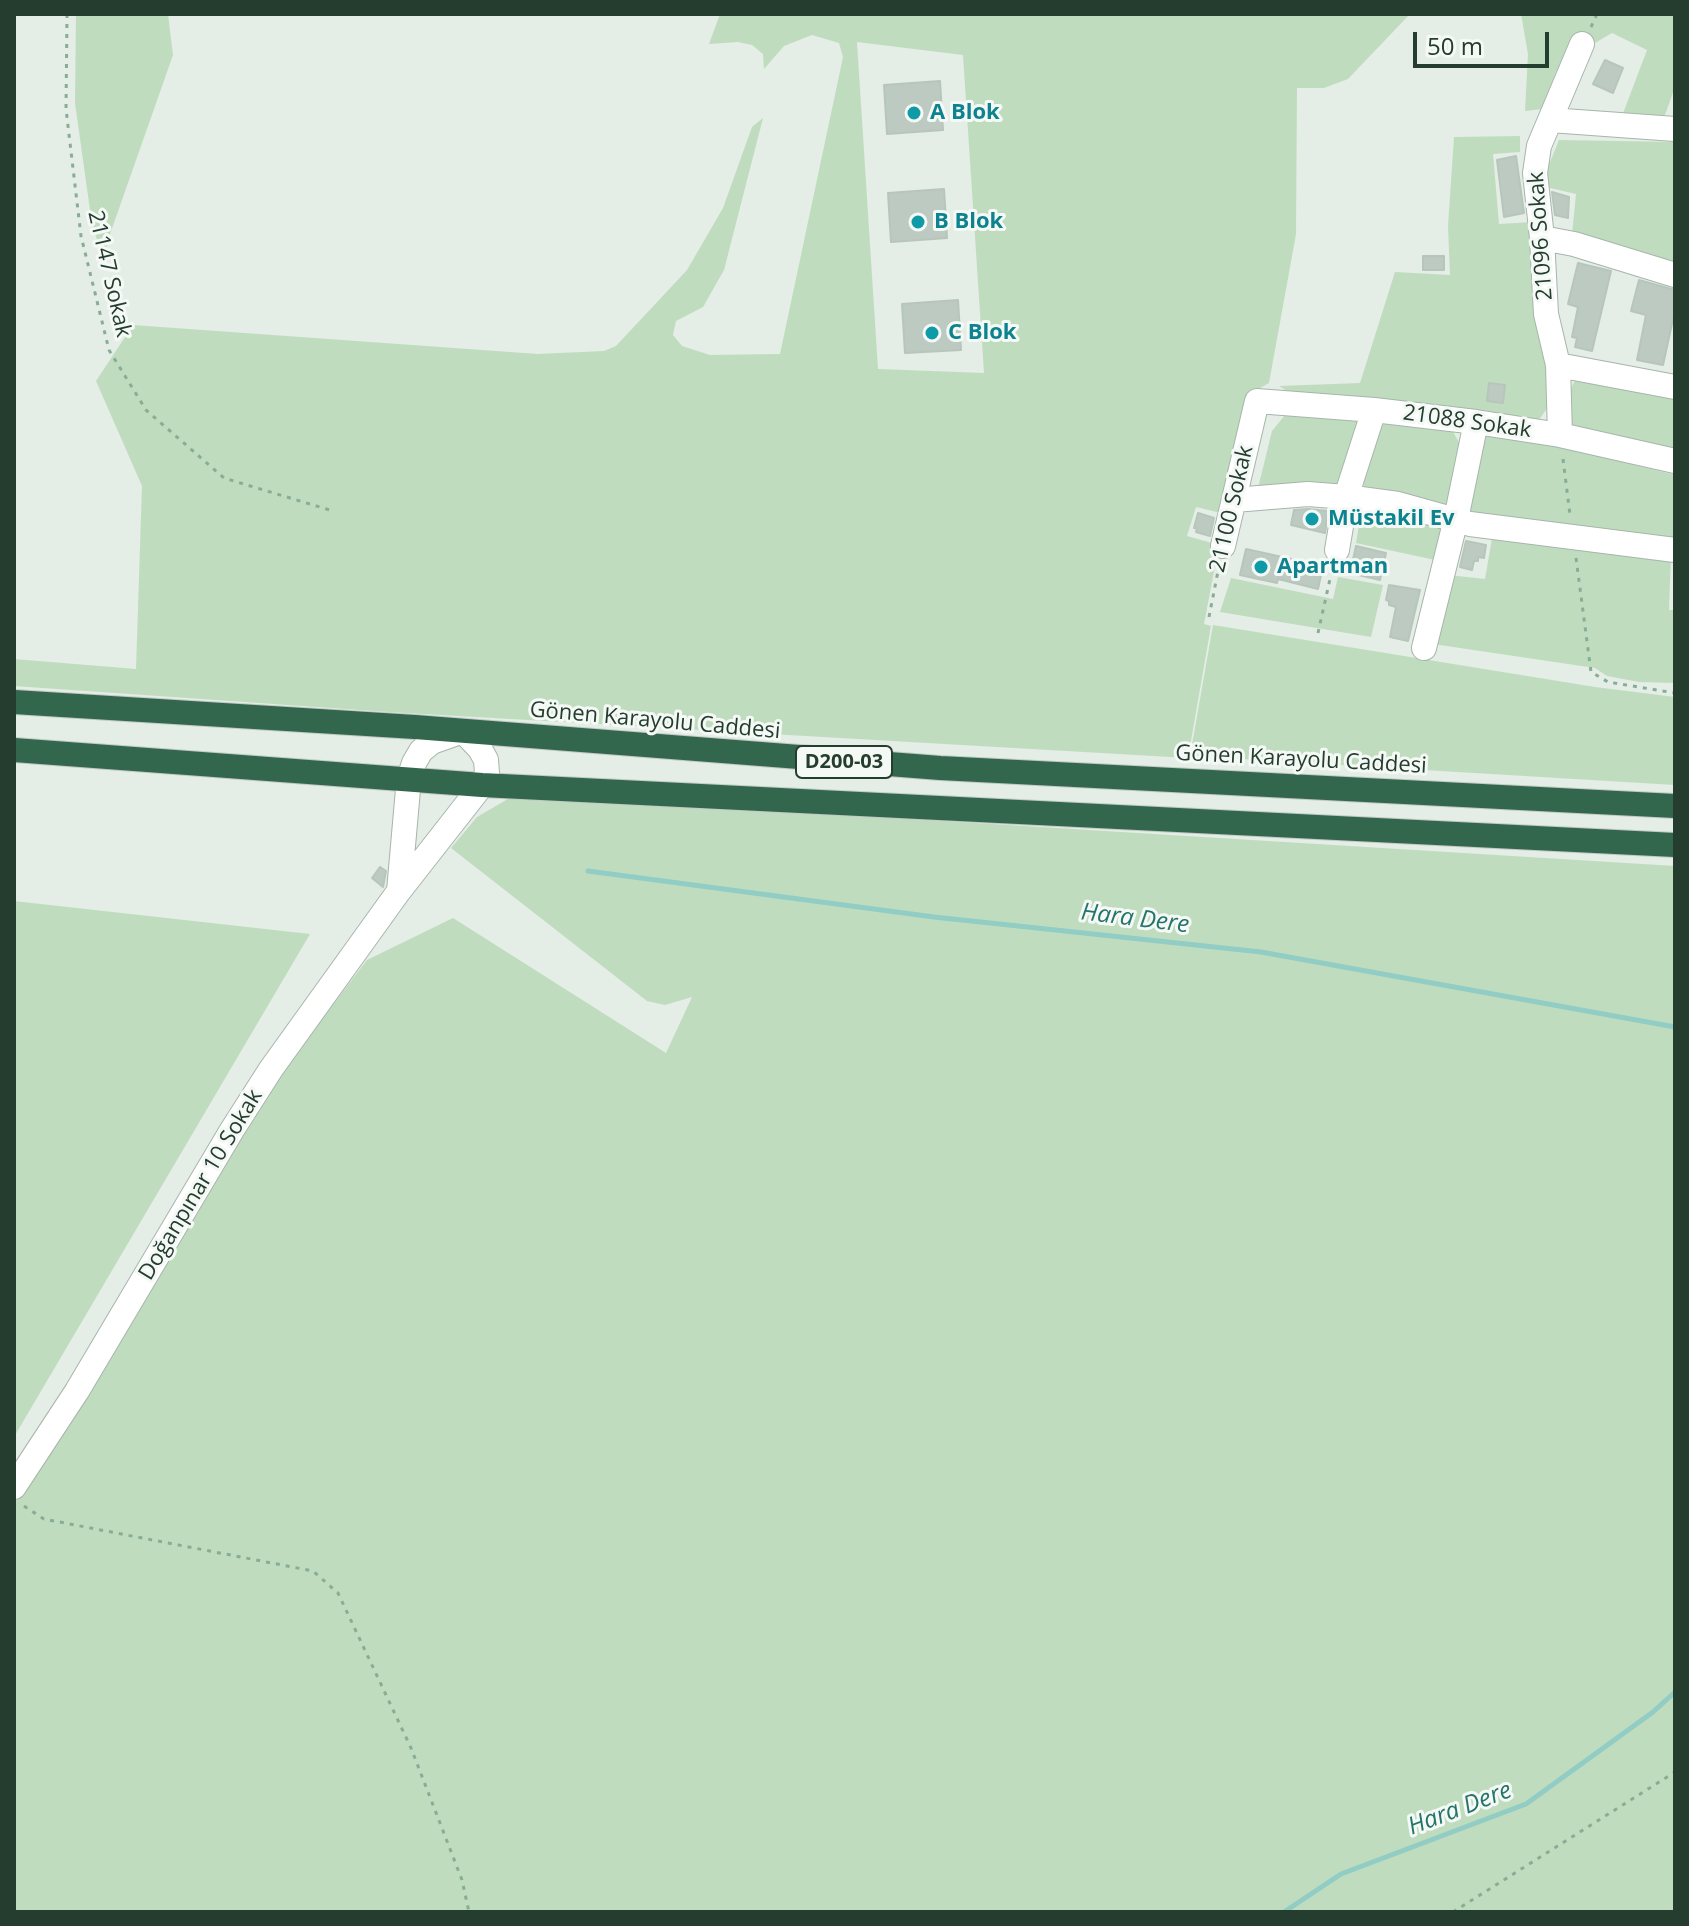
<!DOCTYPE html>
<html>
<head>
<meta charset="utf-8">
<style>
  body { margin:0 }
  #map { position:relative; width:1689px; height:1926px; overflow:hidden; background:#e4ede6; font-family:"Open Sans",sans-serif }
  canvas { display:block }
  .frame { position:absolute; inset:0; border:16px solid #253d2f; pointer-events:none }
  .scale { position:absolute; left:1413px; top:32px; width:136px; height:36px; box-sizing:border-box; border:4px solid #253d2f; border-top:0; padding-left:10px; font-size:24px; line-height:28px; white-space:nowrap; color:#253d2f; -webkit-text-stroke:6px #f5f9f6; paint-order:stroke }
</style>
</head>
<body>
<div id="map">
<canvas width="1689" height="1926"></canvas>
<div class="frame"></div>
<div class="scale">50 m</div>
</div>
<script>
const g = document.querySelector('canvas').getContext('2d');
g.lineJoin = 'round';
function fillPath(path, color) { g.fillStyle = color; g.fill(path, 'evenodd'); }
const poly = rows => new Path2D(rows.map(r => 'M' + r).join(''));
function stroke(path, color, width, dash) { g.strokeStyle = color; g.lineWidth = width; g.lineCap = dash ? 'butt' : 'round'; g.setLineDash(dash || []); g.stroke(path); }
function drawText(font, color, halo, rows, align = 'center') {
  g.font = font + ' "Open Sans",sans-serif'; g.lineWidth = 6; g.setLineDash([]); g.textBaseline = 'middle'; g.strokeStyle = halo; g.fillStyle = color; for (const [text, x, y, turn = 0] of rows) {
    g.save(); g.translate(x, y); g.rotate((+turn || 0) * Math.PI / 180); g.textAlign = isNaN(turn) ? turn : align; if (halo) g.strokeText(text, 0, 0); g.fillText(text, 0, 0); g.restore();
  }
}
fillPath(poly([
  [76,14,168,14,173,55,109,237,103,263,91,217,75,103],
  [720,14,1410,14,1348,79,1324,88,1297,88,1296,234,1269,383,1260,388,1241,420,1225,514,1196,507,1187,536,1219,545,1204,624,1211,626,1188,758,389,712,14,686,14,659,136,669,142,486,96,381,133,325,538,354,604,351,616,346,687,270,723,208,752,127,763,118,724,270,703,307,676,321,673,335,682,346,710,355,780,354,843,57,839,43,812,35,784,46,764,69,763,54,752,45,738,42,709,44],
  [857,42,963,55,984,373,878,369],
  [1521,14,1675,14,1675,87,1665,115,1648,120,1622,116,1647,50,1612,33,1581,51,1556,72,1543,109,1525,111,1528,54],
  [1520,136,1520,152,1493,154,1499,224,1532,222,1551,377,1551,403,1538,421,1290,393,1279,386,1360,383,1395,272,1450,275,1448,226,1454,137],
  [1559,140,1675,142,1675,268,1572,235,1576,194,1546,187,1546,172],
  [1579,374,1675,395,1675,451,1571,427,1567,407,1572,386],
  [1285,415,1349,415,1361,423,1343,485,1257,492,1272,431],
  [1404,419,1452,430,1460,444,1446,508,1364,495,1364,477,1380,425],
  [1486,436,1548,443,1675,475,1675,543,1462,515,1477,443],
  [1362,507,1445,524,1435,560,1356,543],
  [1492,538,1671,554,1669,610,1675,610,1675,683,1639,682,1607,676,1595,668,1433,644,1448,575,1485,579],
  [1338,577,1383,585,1371,637,1220,612,1231,578,1333,599],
  [1213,625,1595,687,1675,697,1675,785,1190,756],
  [513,796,650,803,1675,866,1675,1912,14,1912,14,1504,85,1396,279,1075,367,960,453,918,666,1053,692,997,665,1005,647,1001,451,848,477,817],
  [14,901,310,934,14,1437]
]), '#c0dcbf');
stroke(poly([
  [588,871,934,917,1261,952,1675,1027],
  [1284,1912,1341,1874,1526,1804,1653,1712,1675,1692]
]), '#91cdc4', 5);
const building = poly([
  [1605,60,1623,68,1613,93,1593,84,1605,60],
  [940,81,943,130,887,134,884,85,940,81],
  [1516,156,1524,213,1504,217,1497,160,1516,156],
  [944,189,947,238,891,242,888,193,944,189],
  [1552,192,1569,197,1568,218,1555,215,1552,192],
  [1423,256,1444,256,1444,270,1423,270,1423,256],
  [1578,263,1611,271,1592,351,1575,347,1577,338,1572,337,1578,307,1568,304,1578,263],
  [1639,280,1675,290,1675,319,1673,319,1663,365,1637,360,1646,315,1631,311,1639,280],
  [958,300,961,350,905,353,902,304,958,300],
  [1489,383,1505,385,1503,403,1487,401,1489,383],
  [1308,509,1328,511,1325,533,1291,525,1294,510,1308,509],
  [1198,513,1214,518,1210,536,1196,532,1197,528,1194,528,1198,513],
  [1466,541,1486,545,1484,558,1478,557,1478,561,1474,561,1472,570,1460,567,1466,541],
  [1356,546,1386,553,1380,580,1350,573,1356,546],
  [1246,549,1323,566,1318,589,1278,579,1277,583,1240,575,1246,549],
  [1389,585,1420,590,1408,641,1390,637,1396,607,1389,605,1389,601,1386,600,1389,585],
  [380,867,386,871,383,887,372,878,380,867]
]);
fillPath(building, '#bdcac1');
stroke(building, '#b7c6bb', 2);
const minor = poly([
  [1550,120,1675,129],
  [1542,238,1574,244,1675,275],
  [1558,365,1675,387],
  [1560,435,1558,365,1546,314,1542,238,1535,173,1539,146,1582,44],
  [1234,500,1308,494,1346,497,1398,504,1470,524,1675,550],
  [1223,546,1257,401,1374,410,1476,422,1560,435,1675,461],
  [1337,550,1346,497,1374,410],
  [1424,648,1456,519,1476,422],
  [14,1487,77,1391,232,1130,271,1069,399,891,482,785,487,773,486,760,480,749,463,731,432,742,421,751,414,763,409,778,399,891]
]);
const highway = poly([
  [14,702,415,727,940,768,1675,806],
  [14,750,482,785,1675,845]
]);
stroke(minor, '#a7b5ab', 26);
stroke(highway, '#c2c9c5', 26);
stroke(poly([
  [67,14,66,109,81,236,109,350,146,410,224,478,333,511],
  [1591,27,1597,14],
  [1563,459,1570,515],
  [1576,558,1591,672,1608,682,1675,693],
  [1209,617,1219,566],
  [1318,633,1332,570],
  [24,1506,44,1519,313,1571,338,1593,411,1748,462,1880,469,1912],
  [1453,1912,1675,1772]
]), '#88ad96', 3, [4, 6]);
stroke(minor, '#fff', 24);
stroke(highway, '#33674d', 24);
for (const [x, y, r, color] of [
  [914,113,8,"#0f9aa8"],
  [918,222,8,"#0f9aa8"],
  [932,333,8,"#0f9aa8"],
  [1312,519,8,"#0f9aa8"],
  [1261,567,8,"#0f9aa8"]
]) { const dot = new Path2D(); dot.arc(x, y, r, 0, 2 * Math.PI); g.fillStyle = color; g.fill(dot); stroke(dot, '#f5f9f6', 3); }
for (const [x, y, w] of [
  [844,762,96]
]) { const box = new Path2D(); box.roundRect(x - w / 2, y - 16, w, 32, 6); g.fillStyle = '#f5f9f6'; g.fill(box); stroke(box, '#253d2f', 2); }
drawText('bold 20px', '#253d2f', null, [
  ["D200-03",844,762]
]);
drawText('bold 22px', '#0d838f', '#f5f9f6', [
  ["A Blok",930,113],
  ["B Blok",934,222],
  ["C Blok",948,333],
  ["Müstakil Ev",1328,519],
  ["Apartman",1277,567]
], 'left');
drawText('22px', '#253d2f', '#f5f9f6', [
  ["21096 Sokak",1541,236,-94],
  ["21147 Sokak",109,274,77],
  ["21088 Sokak",1467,422,8],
  ["21100 Sokak",1232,509,-77],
  ["Gönen Karayolu Caddesi",655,721,5],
  ["Gönen Karayolu Caddesi",1301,760,3],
  ["Doğanpınar 10 Sokak",201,1185,-59]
]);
drawText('italic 24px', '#247469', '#f5f9f6', [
  ["Hara Dere",1135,919,7],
  ["Hara Dere",1460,1809,-21]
]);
</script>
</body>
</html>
